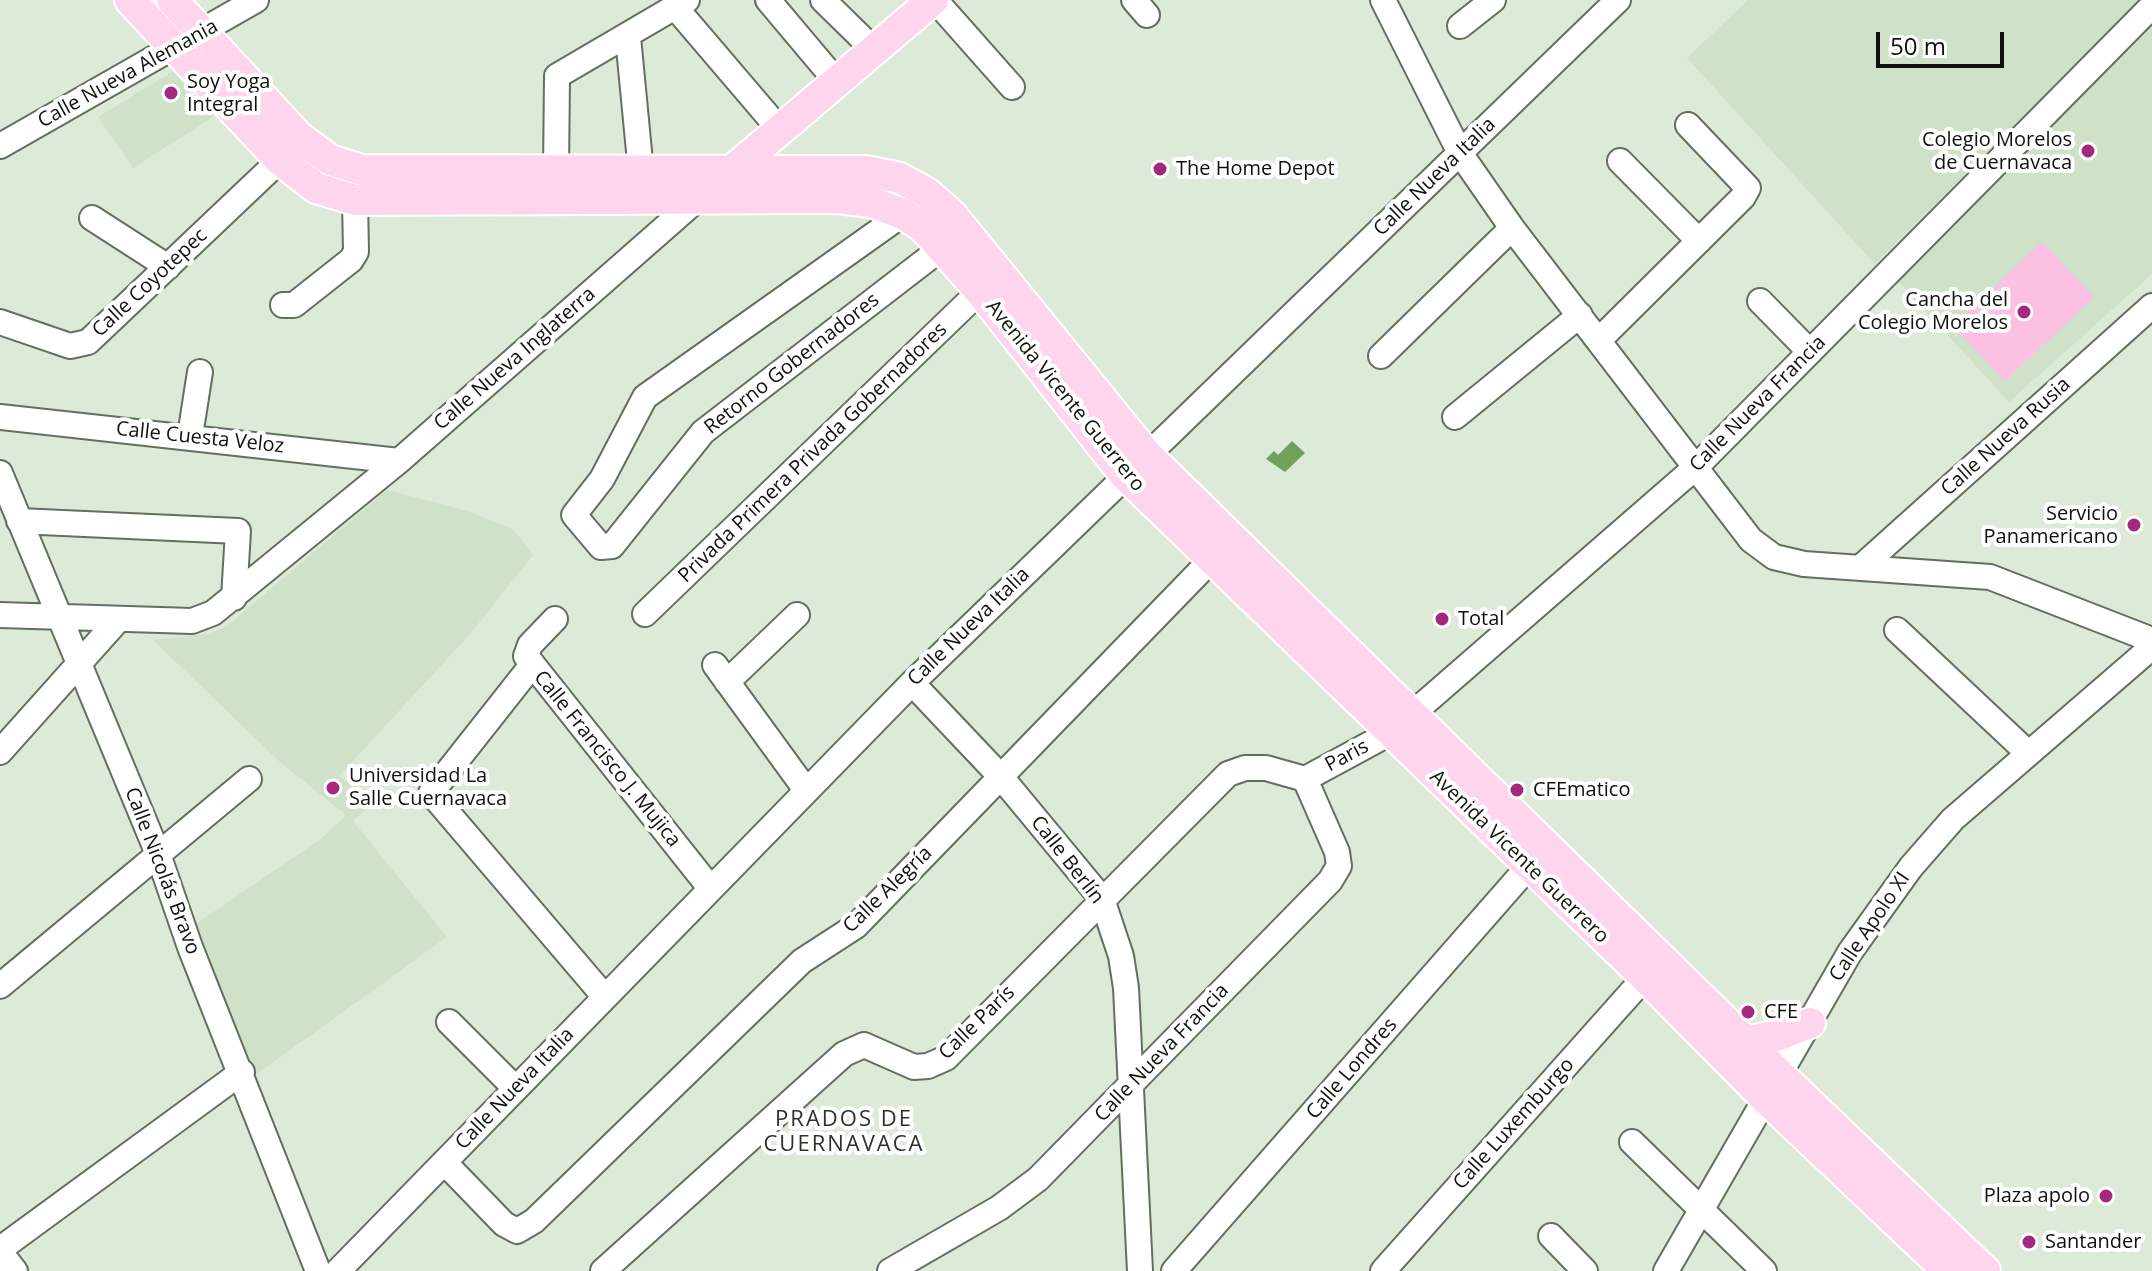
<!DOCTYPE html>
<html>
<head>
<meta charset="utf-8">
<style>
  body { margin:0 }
  #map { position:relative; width:2152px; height:1271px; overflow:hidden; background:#ddead8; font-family:"Open Sans",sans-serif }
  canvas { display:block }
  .scale { position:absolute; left:1876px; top:32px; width:128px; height:36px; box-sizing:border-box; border:4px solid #0e120c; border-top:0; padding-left:10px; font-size:24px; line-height:28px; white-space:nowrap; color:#0e120c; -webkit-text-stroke:6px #fff; paint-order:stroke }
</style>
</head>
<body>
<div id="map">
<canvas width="2152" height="1271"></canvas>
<div class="scale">50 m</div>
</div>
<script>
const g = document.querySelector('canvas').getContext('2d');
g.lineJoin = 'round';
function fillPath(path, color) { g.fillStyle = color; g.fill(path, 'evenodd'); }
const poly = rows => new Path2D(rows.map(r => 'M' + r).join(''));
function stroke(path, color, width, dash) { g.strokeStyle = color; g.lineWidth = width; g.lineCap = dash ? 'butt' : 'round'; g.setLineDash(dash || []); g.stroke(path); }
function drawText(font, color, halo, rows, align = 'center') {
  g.font = font + ' "Open Sans",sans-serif'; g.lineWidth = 8; g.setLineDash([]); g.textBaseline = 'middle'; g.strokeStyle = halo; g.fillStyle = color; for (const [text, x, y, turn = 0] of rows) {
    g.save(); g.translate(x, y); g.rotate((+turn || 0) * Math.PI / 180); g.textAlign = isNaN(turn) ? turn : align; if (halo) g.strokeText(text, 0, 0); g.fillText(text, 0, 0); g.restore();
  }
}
fillPath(poly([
  [1748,0,2140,0,1875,264,1687,58],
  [2152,28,2152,274,2009,402,1894,277],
  [175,70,216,115,133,168,98,117],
  [387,490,468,511,514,530,533,555,471,633,339,776,372,804,353,821,447,937,254,1076,193,926,322,838,346,815,280,762,153,640,207,634,227,626]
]), '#cfe1c9');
fillPath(poly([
  [2042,242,2094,297,2005,381,1953,326]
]), '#fbc0e2');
fillPath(poly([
  [1292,441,1305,453,1285,472,1266,459,1274,451,1278,455]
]), '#6fa05c');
const minor = poly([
  [768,0,837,82],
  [823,0,874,50],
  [935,0,1012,87],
  [1134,0,1147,15],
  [1383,0,1460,153,1512,228,1751,540,1774,557,1804,564,1990,577,2152,640],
  [675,7,780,130],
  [1460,26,1493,0],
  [628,37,641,172],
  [0,146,256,0],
  [1620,161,1699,241],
  [556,172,557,76,687,0],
  [903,214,645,397,602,479,574,515,601,547,612,546,703,432,943,247],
  [92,218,168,267],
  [1760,301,1810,352],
  [283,305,294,305,351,260,356,252,355,200],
  [0,322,70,346,88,342,280,160],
  [1599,340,1743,197,1748,188,1688,125],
  [1381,356,1512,228],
  [0,417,399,461],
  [1455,417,1580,315],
  [190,436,200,372],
  [0,473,158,854,190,947,318,1271],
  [19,521,238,531,234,598],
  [1860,568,2152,306],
  [645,614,980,291],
  [0,615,192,621,213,613,399,461,702,195],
  [555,619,530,645,526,656,711,889],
  [1897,630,2028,753],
  [532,665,431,793,604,996],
  [715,665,806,790],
  [727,682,797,615],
  [912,683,1001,777,1102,899,1121,956,1126,988,1140,1271],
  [1412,714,1696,467,2152,6],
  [0,752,118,620],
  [1305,779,1390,733],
  [0,986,249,779],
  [449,1022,515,1088],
  [1632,1142,1764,1271],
  [445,1163,504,1224,517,1231,534,1221,802,961,856,926,1211,560],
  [1551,1236,1585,1271],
  [15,1271,1,1253,7,1244,242,1072],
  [338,1271,912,683,1618,0],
  [603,1271,844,1054,864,1045,914,1067,928,1066,946,1058,1228,774,1245,768,1266,768,1305,779],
  [890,1271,999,1208,1038,1179,1330,881,1339,866,1337,852,1305,779],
  [1174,1271,1529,866],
  [1383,1271,1645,977],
  [1666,1271,1850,952,1911,867,1953,819,2152,647]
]);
const major = poly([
  [130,0,280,160,316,188,355,200,837,198,871,202,903,214,923,227,980,291,1125,475,1645,977,1765,1098,1948,1271],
  [172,0,299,137,330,160,362,170,866,171,900,178,927,193,951,214,1147,455,1779,1074,1985,1271],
  [728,174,933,0],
  [1745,1042,1779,1035,1810,1023]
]);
stroke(minor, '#636f5f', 28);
stroke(major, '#fff', 34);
stroke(minor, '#fff', 24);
stroke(major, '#ffd4ed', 30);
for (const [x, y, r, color] of [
  [171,93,8,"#a4297e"],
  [2088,151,8,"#a4297e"],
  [1160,169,8,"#a4297e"],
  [2024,312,8,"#a4297e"],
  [2134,525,8,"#a4297e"],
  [1442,619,8,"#a4297e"],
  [333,788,8,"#a4297e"],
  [1517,790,8,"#a4297e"],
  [1748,1012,8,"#a4297e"],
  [2106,1196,8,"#a4297e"],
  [2029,1242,8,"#a4297e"]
]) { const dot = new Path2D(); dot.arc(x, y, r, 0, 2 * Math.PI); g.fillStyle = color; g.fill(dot); stroke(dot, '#fff', 3); }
drawText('20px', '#0e120c', '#fff', [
  ["Calle Nueva Alemania",128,74,-29],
  ["Calle Nueva Italia",1435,177,-44],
  ["Calle Coyotepec",150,283,-43],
  ["Calle Nueva Inglaterra",515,359,-41],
  ["Retorno Gobernadores",792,364,-38],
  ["Avenida Vicente Guerrero",1065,396,51],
  ["Calle Nueva Francia",1758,404,-45],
  ["Calle Nueva Rusia",2006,437,-42],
  ["Calle Cuesta Veloz",200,438,6],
  ["Privada Primera Privada Gobernadores",813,453,-44],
  ["Calle Nueva Italia",969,627,-44],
  ["Paris",1347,756,-28],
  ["Calle Francisco J. Mujica",607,759,51],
  ["Avenida Vicente Guerrero",1519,857,44],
  ["Calle Berlín",1067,860,52],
  ["Calle Nicolás Bravo",162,871,69],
  ["Calle Alegría",888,890,-44],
  ["Calle Apolo XI",1870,927,-56],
  ["Calle París",977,1023,-44],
  ["Calle Nueva Francia",1162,1053,-46],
  ["Calle Londres",1352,1069,-49],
  ["Calle Nueva Italia",515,1089,-46],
  ["Calle Luxemburgo",1514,1124,-48]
]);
drawText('20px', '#0e120c', '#fff', [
  ["Soy Yoga",187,82],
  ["Integral",187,105],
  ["Colegio Morelos",2072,140,"right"],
  ["de Cuernavaca",2072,163,"right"],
  ["The Home Depot",1176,169],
  ["Cancha del",2008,300,"right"],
  ["Colegio Morelos",2008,323,"right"],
  ["Servicio",2118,514,"right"],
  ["Panamericano",2118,537,"right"],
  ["Total",1458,619],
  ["Universidad La",349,776],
  ["Salle Cuernavaca",349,799],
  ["CFEmatico",1533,790],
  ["CFE",1764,1012],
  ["Plaza apolo",2090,1196,"right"],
  ["Santander",2045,1242]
], 'left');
g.letterSpacing = '2px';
drawText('22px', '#2b3527', '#fff', [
  ["PRADOS DE",844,1120],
  ["CUERNAVACA",844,1145]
]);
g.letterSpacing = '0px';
</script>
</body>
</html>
